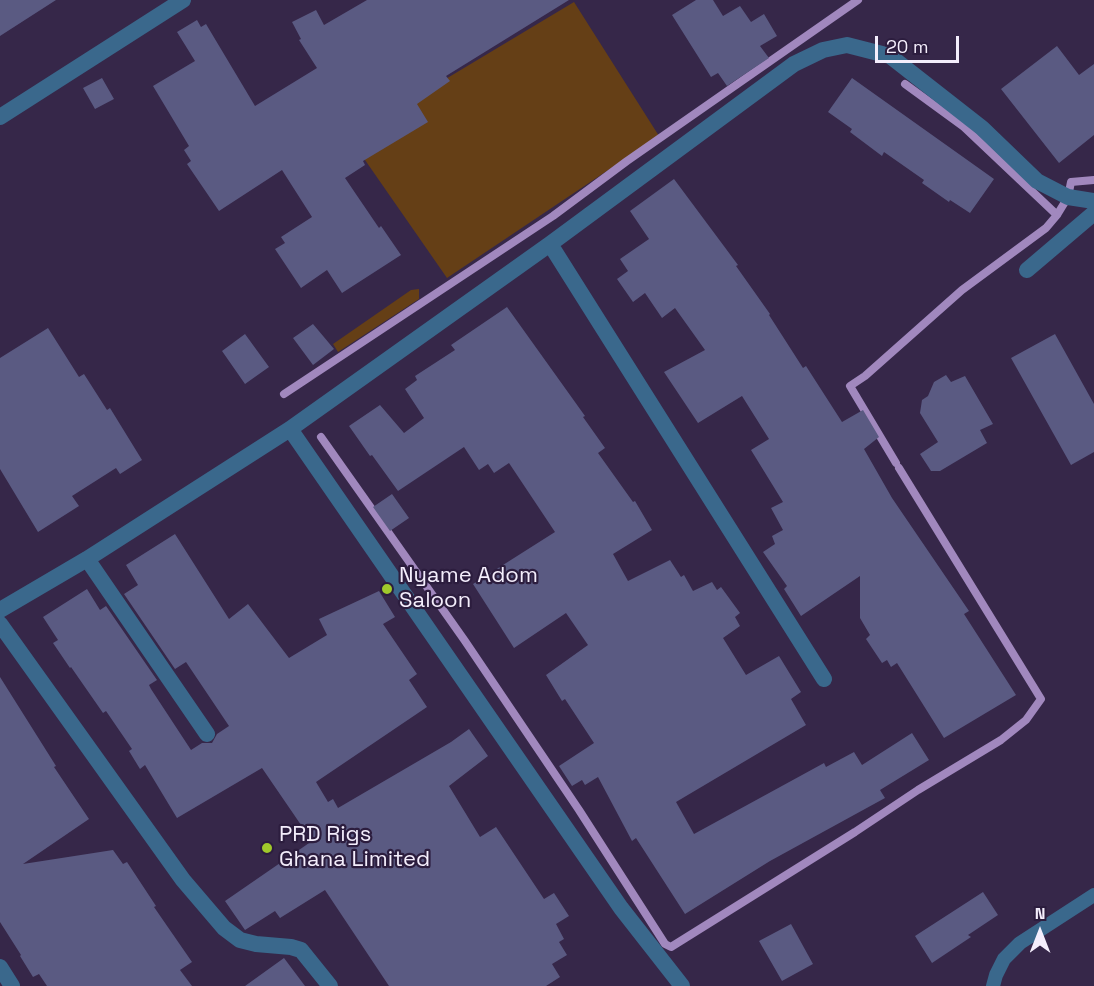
<!DOCTYPE html>
<html>
<head>
<meta charset="utf-8">
<style>
  body { margin:0 }
  #map { position:relative; width:1094px; height:986px; overflow:hidden; background:#362749; font-family:"Space Grotesk",sans-serif }
  canvas { display:block }
  .north { position:absolute; left:1010px; top:902px; width:60px; height:60px; -webkit-text-stroke:4px #2c1d3e; paint-order:stroke; rotate:0deg; font-size:16px; font-weight:700; line-height:24px; text-align:center; color:#f4eefc }
  .north::after { content:''; display:block; margin:auto; width:21px; height:27px; background:#f4eefc; clip-path:polygon(50% 0,100% 100%,50% 72%,0 100%) }
  .scale { position:absolute; left:875px; top:36px; width:84px; height:27px; box-sizing:border-box; border:3px solid #f4eefc; border-top:0; padding-left:8px; font-size:18px; line-height:21px; white-space:nowrap; color:#f4eefc; -webkit-text-stroke:4px #2c1d3e; paint-order:stroke }
</style>
</head>
<body>
<div id="map">
<canvas width="1094" height="986"></canvas>
<div class="north">N</div>
<div class="scale">20 m</div>
</div>
<script>
const g = document.querySelector('canvas').getContext('2d');
g.lineJoin = 'round';
function fillPath(path, color) { g.fillStyle = color; g.fill(path, 'evenodd'); }
const poly = rows => new Path2D(rows.map(r => 'M' + r).join(''));
function stroke(path, color, width, dash) { g.strokeStyle = color; g.lineWidth = width; g.lineCap = dash ? 'butt' : 'round'; g.setLineDash(dash || []); g.stroke(path); }
function drawText(font, color, halo, rows, align = 'center') {
  g.font = font + ' "Space Grotesk",sans-serif'; g.lineWidth = 4.5; g.setLineDash([]); g.textBaseline = 'middle'; g.strokeStyle = halo; g.fillStyle = color; for (const [text, x, y, turn = 0] of rows) {
    g.save(); g.translate(x, y); g.rotate((+turn || 0) * Math.PI / 180); g.textAlign = isNaN(turn) ? turn : align; if (halo) g.strokeText(text, 0, 0); g.fillText(text, 0, 0); g.restore();
  }
}
fillPath(poly([
  [574,2,659,136,447,278,349,137],
  [419,289,419,299,338,352,333,344,411,290]
]), '#653f16');
stroke(poly([
  [905,84,964,127,1057,215],
  [284,394,553,216,627,161,858,0],
  [321,437,465,641,579,810,665,944,671,947,855,832,918,790,1001,740,1026,720,1041,699,899,468],
  [896,463,850,386,865,376,962,290,1046,228,1057,215,1068,197,1071,182,1094,180]
]), '#a188be', 8);
fillPath(poly([
  [0,0,56,0,0,36],
  [367,0,569,0,446,76,450,81,417,104,428,122,363,161,365,165,345,178,379,228,381,226,401,255,342,293,327,270,301,288,275,249,285,243,281,237,312,217,282,170,219,211,187,164,191,161,184,150,189,146,153,86,195,61,177,32,197,20,201,27,206,24,255,106,317,68,299,40,301,39,292,22,316,10,324,25],
  [696,0,713,0,723,16,740,6,751,22,764,14,777,36,760,46,769,58,727,86,718,73,711,77,672,15],
  [1057,46,1079,75,1094,64,1094,135,1059,163,1001,89],
  [102,78,114,99,95,109,83,88],
  [852,78,994,179,970,213,950,200,949,202,922,183,924,180,884,152,882,156,850,132,852,129,828,112],
  [674,179,738,265,736,266,770,314,769,315,803,368,806,366,842,422,863,410,879,437,864,449,892,498,969,611,964,614,1016,695,944,738,897,663,891,667,887,660,882,663,866,639,870,635,860,618,860,576,801,616,784,589,787,586,763,552,775,544,772,536,783,530,771,508,783,502,751,450,769,439,742,396,698,423,664,372,705,350,675,308,662,318,645,293,633,302,617,279,628,271,620,259,649,239,630,211],
  [507,307,585,416,583,417,605,448,598,453,633,502,635,501,652,530,613,554,628,581,670,560,681,577,684,575,693,591,712,582,717,590,721,587,740,613,735,617,740,626,723,638,746,675,779,656,801,692,791,699,806,725,676,802,694,834,824,763,826,767,854,752,862,765,912,733,929,760,880,790,885,798,770,861,685,914,636,838,632,841,598,777,585,785,582,780,572,786,559,766,594,743,565,699,562,701,546,675,588,645,566,613,514,648,473,584,555,532,509,463,494,473,488,464,479,470,464,447,398,491,372,455,370,456,349,426,380,405,404,433,424,418,405,389,417,380,415,376,455,350,451,345],
  [313,324,334,349,313,365,293,338],
  [48,328,79,377,84,374,107,410,110,408,142,460,120,474,116,468,72,496,79,506,38,532,0,469,0,358],
  [245,334,269,367,245,384,222,351],
  [1055,334,1094,404,1094,452,1071,465,1011,358],
  [946,375,951,382,965,376,993,424,980,430,987,443,940,471,931,471,920,454,938,442,920,413,922,400,928,396,934,382],
  [392,494,409,518,390,531,373,507],
  [175,534,229,619,248,604,289,658,327,635,319,619,379,591,395,617,383,624,417,674,409,680,427,707,316,782,328,802,333,799,338,808,451,742,469,729,488,756,449,786,480,837,496,827,544,899,554,893,569,916,556,924,564,939,559,942,567,955,552,964,560,977,546,986,389,986,325,890,280,918,275,911,245,930,225,901,312,841,262,768,177,818,145,765,140,769,129,751,132,749,106,711,103,713,71,667,70,668,53,643,58,640,43,617,87,589,100,610,106,606,157,680,149,685,151,689,191,750,202,743,212,743,217,734,229,726,186,662,175,669,124,594,138,585,126,565],
  [0,677,56,766,54,767,89,819,23,864,113,850,123,864,127,862,156,906,154,907,192,962,180,970,192,986,47,986,39,974,33,977,20,956,21,955,0,922],
  [983,892,998,915,968,935,971,937,932,963,915,936],
  [791,924,813,964,782,981,759,941],
  [284,958,305,986,245,986]
]), '#5a5a82');
stroke(poly([
  [993,986,996,975,1004,959,1020,943,1094,895]
]), '#3a688c', 14);
stroke(poly([
  [0,117,183,0],
  [550,244,824,679],
  [1027,270,1094,213],
  [290,429,621,908,682,986],
  [87,559,207,734],
  [0,610,87,559,290,429,550,244,794,64,823,50,847,45,890,56,982,128,1037,181,1068,197,1094,201],
  [0,624,183,880,224,928,240,940,256,944,291,947,301,950,330,986],
  [0,967,12,986]
]), '#3a688c', 16);
for (const [x, y, r, color] of [
  [387,589,6,"#a0c92b"],
  [267,848,6,"#a0c92b"]
]) { const dot = new Path2D(); dot.arc(x, y, r, 0, 2 * Math.PI); g.fillStyle = color; g.fill(dot); stroke(dot, '#2c1d3e', 2); }
drawText('22px', '#f4eefc', '#2c1d3e', [
  ["Nyame Adom",399,576],
  ["Saloon",399,601],
  ["PRD Rigs",279,835],
  ["Ghana Limited",279,860]
], 'left');
</script>
</body>
</html>
